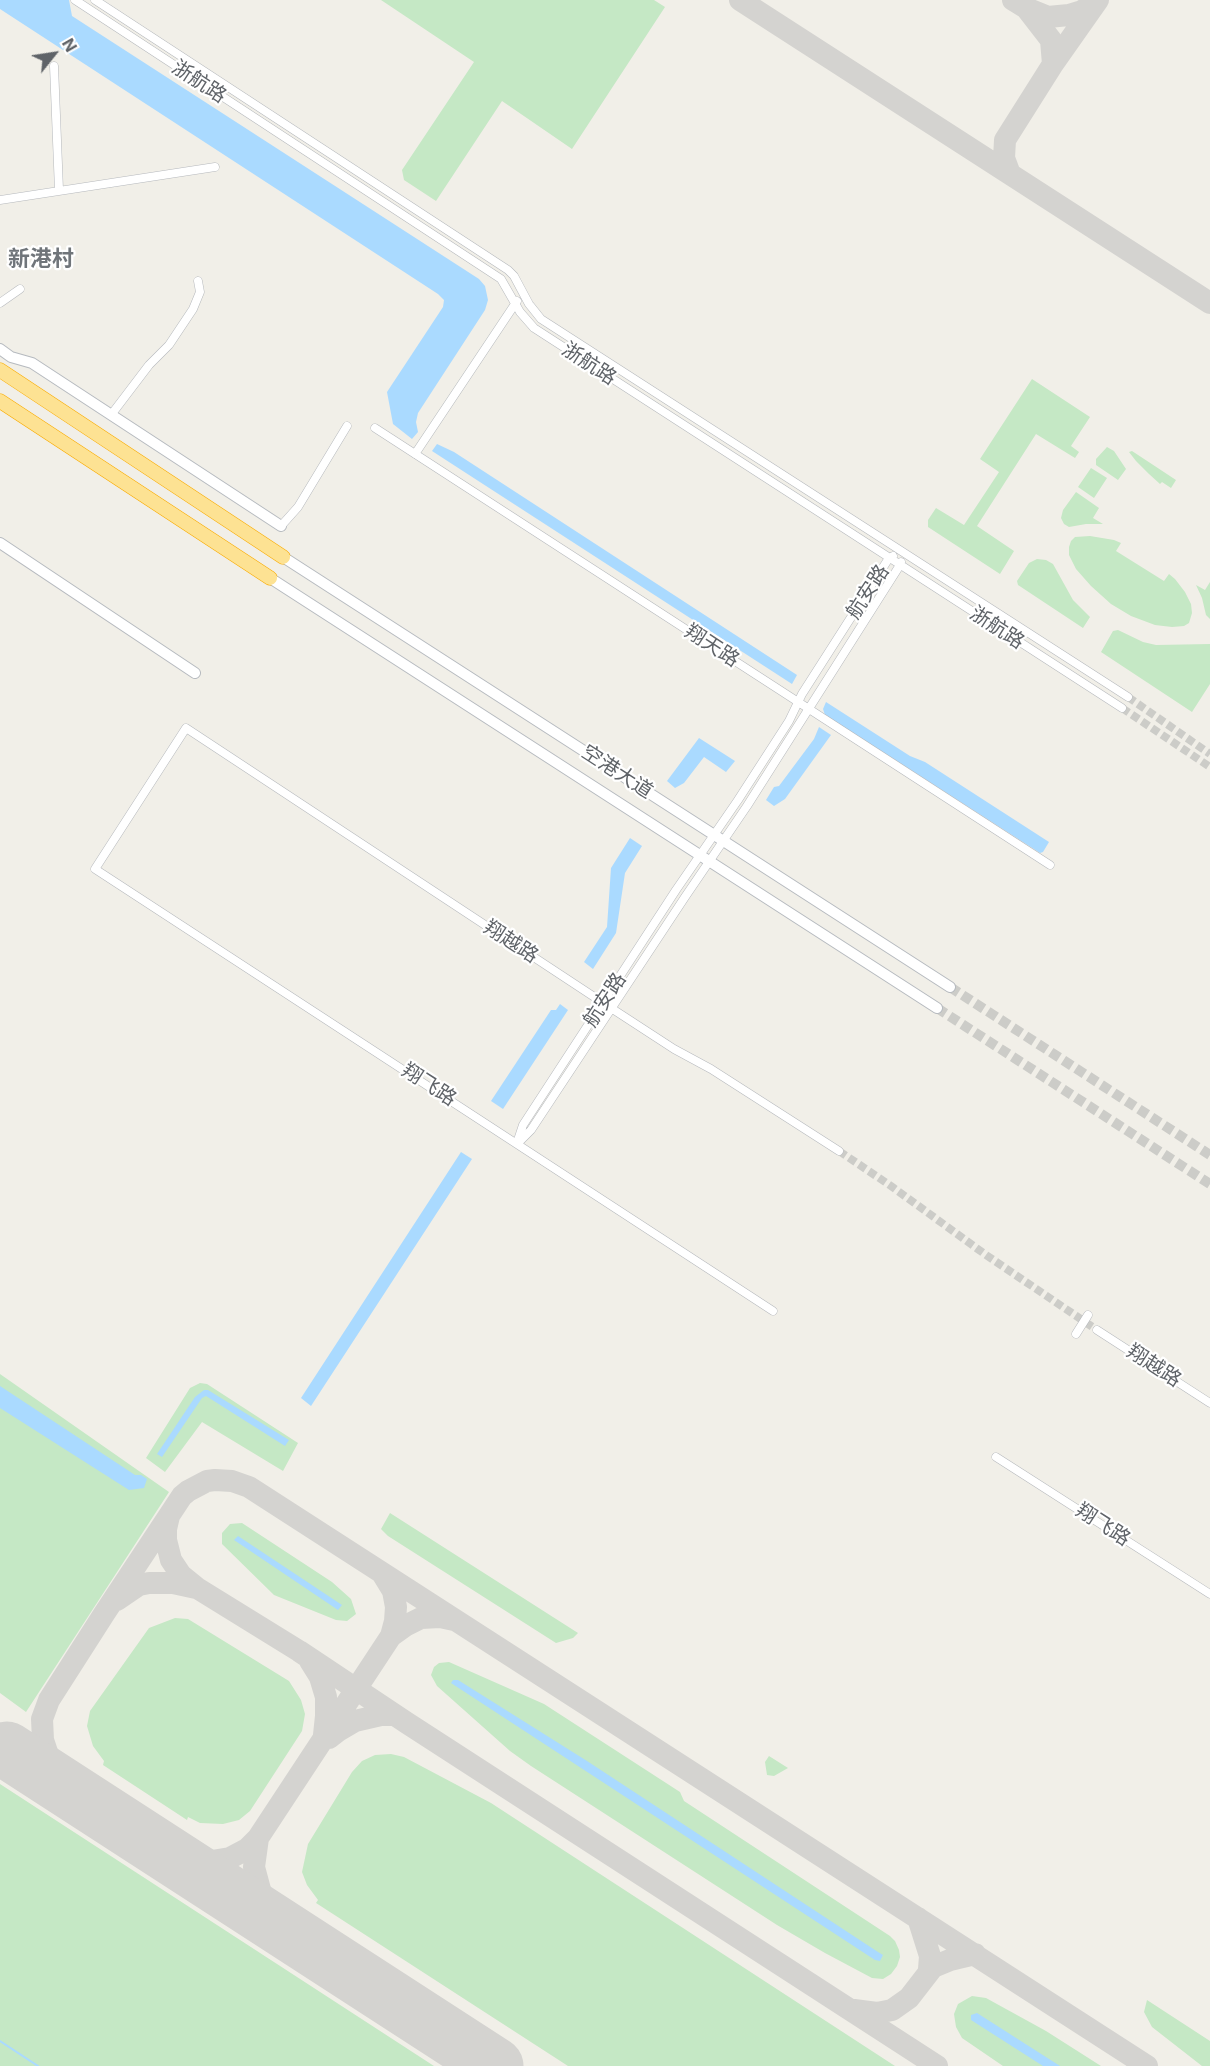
<!DOCTYPE html>
<html>
<head>
<meta charset="utf-8">
<style>
  body { margin:0 }
  #map { position:relative; width:1210px; height:2066px; overflow:hidden; background:#f1efe8; font-family:Inter,sans-serif }
  canvas { display:block }
  .north { position:absolute; left:24px; top:24px; width:60px; height:60px; -webkit-text-stroke:4px #fff; paint-order:stroke; rotate:60deg; font-size:16px; font-weight:700; line-height:24px; text-align:center; color:#5f6368 }
  .north::after { content:''; display:block; margin:auto; width:21px; height:27px; background:#5f6368; clip-path:polygon(50% 0,100% 100%,50% 72%,0 100%) }
</style>
</head>
<body>
<div id="map">
<canvas width="1210" height="2066"></canvas>
<div class="north">N</div>
</div>
<script>
const g = document.querySelector('canvas').getContext('2d');
g.lineJoin = 'round';
function fillPath(path, color) { g.fillStyle = color; g.fill(path, 'evenodd'); }
const poly = rows => new Path2D(rows.map(r => 'M' + r).join(''));
function stroke(path, color, width, dash) { g.strokeStyle = color; g.lineWidth = width; g.lineCap = dash ? 'butt' : 'round'; g.setLineDash(dash || []); g.stroke(path); }
function drawText(font, color, halo, rows, align = 'center') {
  g.font = font + ' Inter,"Noto Sans SC",sans-serif'; g.lineWidth = 4.5; g.setLineDash([]); g.textBaseline = 'middle'; g.strokeStyle = halo; g.fillStyle = color; for (const [text, x, y, turn = 0] of rows) {
    g.save(); g.translate(x, y); g.rotate((+turn || 0) * Math.PI / 180); g.textAlign = isNaN(turn) ? turn : align; if (halo) g.strokeText(text, 0, 0); g.fillText(text, 0, 0); g.restore();
  }
}
fillPath(poly([
  [381,0,654,0,665,7,572,149,502,101,436,201,404,180,402,170,474,62],
  [1032,379,1090,417,1071,446,1079,452,1075,458,1036,434,977,526,1014,551,1000,574,928,527,928,520,936,508,964,525,999,472,980,459],
  [1107,447,1114,451,1126,469,1118,480,1096,465,1096,459],
  [1132,451,1176,480,1171,488,1162,482,1160,484,1149,474,1136,461,1129,452],
  [1091,468,1107,478,1094,498,1078,487],
  [1076,492,1099,508,1093,518,1103,524,1086,524,1069,527,1064,524,1061,518,1063,510],
  [1090,536,1114,540,1121,543,1116,551,1164,581,1169,574,1175,579,1185,592,1191,604,1192,613,1189,623,1184,626,1172,627,1155,625,1131,616,1111,604,1091,586,1076,569,1069,555,1069,547,1071,541,1075,537],
  [1037,559,1046,560,1053,564,1073,600,1090,617,1083,628,1018,585,1017,581,1029,563],
  [1210,582,1210,619,1206,615,1202,598,1196,585,1205,590],
  [1118,630,1143,642,1156,645,1210,644,1210,684,1192,712,1101,652,1113,631],
  [0,1374,169,1492,26,1712,0,1693],
  [200,1383,207,1384,298,1443,283,1471,202,1422,165,1472,146,1458,190,1388],
  [390,1513,578,1633,573,1638,556,1643,388,1536,381,1529],
  [242,1523,332,1582,351,1599,356,1614,347,1621,336,1620,274,1595,222,1544,222,1533,230,1524],
  [175,1618,188,1619,289,1681,301,1700,305,1714,302,1731,250,1811,239,1820,223,1824,200,1823,188,1817,187,1820,103,1765,104,1761,93,1746,87,1726,90,1711,149,1628],
  [449,1662,544,1704,680,1792,684,1801,890,1936,895,1941,899,1950,900,1957,897,1966,891,1974,883,1979,872,1978,825,1953,777,1925,531,1766,510,1751,437,1686,431,1675,434,1667,439,1663],
  [391,1754,404,1757,491,1803,895,2066,568,2066,316,1903,318,1900,307,1885,302,1872,308,1844,352,1772,362,1761,375,1755],
  [769,1756,788,1768,774,1776,767,1775,765,1762],
  [0,1784,434,2066,0,2066],
  [972,1996,986,1998,1046,2031,1101,2066,1003,2066,962,2038,956,2027,954,2014,958,2004],
  [1147,2000,1210,2041,1210,2066,1202,2066,1152,2027,1144,2012]
]), '#c5e8c5');
fillPath(poly([
  [0,0,69,0,72,16,479,279,485,286,488,300,485,310,418,413,416,422,418,432,412,439,393,424,387,392,443,307,444,300,438,294,0,9],
  [437,444,454,452,797,675,792,684,432,451],
  [826,702,910,756,925,762,1049,842,1043,852,1040,853,825,715,823,709],
  [819,727,831,735,785,799,774,806,766,800,774,787,779,786,814,739],
  [699,738,735,761,726,772,704,757,684,783,675,788,667,781],
  [630,838,642,846,625,873,616,933,593,969,584,962,607,927,611,868],
  [560,1004,568,1010,503,1109,491,1101,551,1010,556,1010],
  [461,1152,472,1159,311,1406,301,1398],
  [0,1386,135,1475,141,1475,147,1479,144,1488,129,1490,0,1408],
  [204,1390,208,1390,289,1440,285,1446,206,1396,202,1398,162,1457,157,1454,195,1397],
  [238,1536,342,1605,338,1610,234,1540],
  [453,1680,458,1680,587,1761,878,1952,883,1955,880,1961,875,1960,451,1683],
  [977,2013,1060,2066,1043,2066,971,2020,971,2015]
]), '#aadaff');
stroke(poly([
  [0,2041,38,2066]
]), '#aadaff', 2);
stroke(poly([
  [740,0,1210,303],
  [1013,0,1026,8,1048,17,1069,15,1082,11,1094,3],
  [1027,9,1051,40,1053,64],
  [1010,174,1004,158,1005,140,1053,64,1098,0],
  [169,1516,166,1529,166,1540,171,1560,181,1575,197,1588,299,1651,407,1723,937,2066],
  [382,1573,393,1591,396,1607,395,1621,391,1636],
  [117,1600,139,1585,149,1583,173,1583,196,1588],
  [310,1661,320,1677,326,1697,326,1716,324,1735],
  [329,1738,338,1731,355,1721,381,1715,394,1715],
  [74,1793,57,1774,51,1764,43,1740,42,1719,49,1700,104,1614,182,1496,188,1491,207,1481,215,1480,232,1481,249,1487,1147,2066],
  [179,1861,206,1862,230,1858,247,1849,258,1838],
  [918,1918,930,1956,929,1969],
  [271,1921,262,1897,254,1867,258,1838,391,1636,405,1626,421,1618,440,1617,454,1620],
  [854,2010,877,2013,892,2010,909,1998,933,1967,950,1960,975,1954]
]), '#d4d3d0', 22);
stroke(poly([
  [7,1750,495,2066]
]), '#d4d3d0', 57);
stroke(poly([
  [1128,697,1210,754],
  [1122,708,1210,767],
  [839,1151,891,1186,986,1255,1097,1330]
]), '#ccccc8', 8, [8, 4]);
stroke(poly([
  [950,987,1210,1155],
  [937,1008,1210,1184]
]), '#ccccc8', 10, [10, 5]);
const street = poly([
  [75,0,501,279,520,312,534,328,1122,708],
  [95,0,508,270,514,276,529,304,541,319,1128,697],
  [54,66,59,190],
  [0,200,215,167],
  [0,303,20,289],
  [111,415,149,365,169,345,193,309,200,292,198,281],
  [375,428,1050,865],
  [415,454,517,301],
  [281,526,298,507,347,426],
  [519,1142,531,1130,685,897,747,806,900,565,901,562],
  [517,1143,523,1125,676,890,738,800,789,721,802,694,889,558,893,556],
  [773,1311,95,869,186,728,611,1008,674,1049,711,1069,839,1151],
  [1097,1330,1210,1403],
  [1076,1334,1088,1315],
  [996,1457,1210,1594]
]);
const secondary = poly([
  [0,349,11,357,32,363,281,526],
  [0,543,195,673],
  [283,557,950,987],
  [270,578,937,1008]
]);
const highway = poly([
  [0,370,283,557],
  [0,401,270,578]
]);
stroke(street, '#b5b8bc', 9);
stroke(secondary, '#b6babf', 12);
stroke(highway, '#f9ab00', 15);
stroke(street, '#fff', 8);
stroke(secondary, '#fff', 10);
stroke(highway, '#fde293', 14);
drawText('20px', '#5f6368', '#fff', [
  ["浙航路",199,82,33],
  ["浙航路",589,364,33],
  ["航安路",868,592,-57],
  ["浙航路",997,628,33],
  ["翔天路",712,646,33],
  ["空港大道",617,772,33],
  ["翔越路",511,942,33],
  ["航安路",605,1000,-57],
  ["翔飞路",429,1085,33],
  ["翔越路",1154,1366,33],
  ["翔飞路",1103,1525,33]
]);
drawText('bold 22px', '#70757a', '#fff', [
  ["新港村",41,259]
]);
</script>
</body>
</html>
